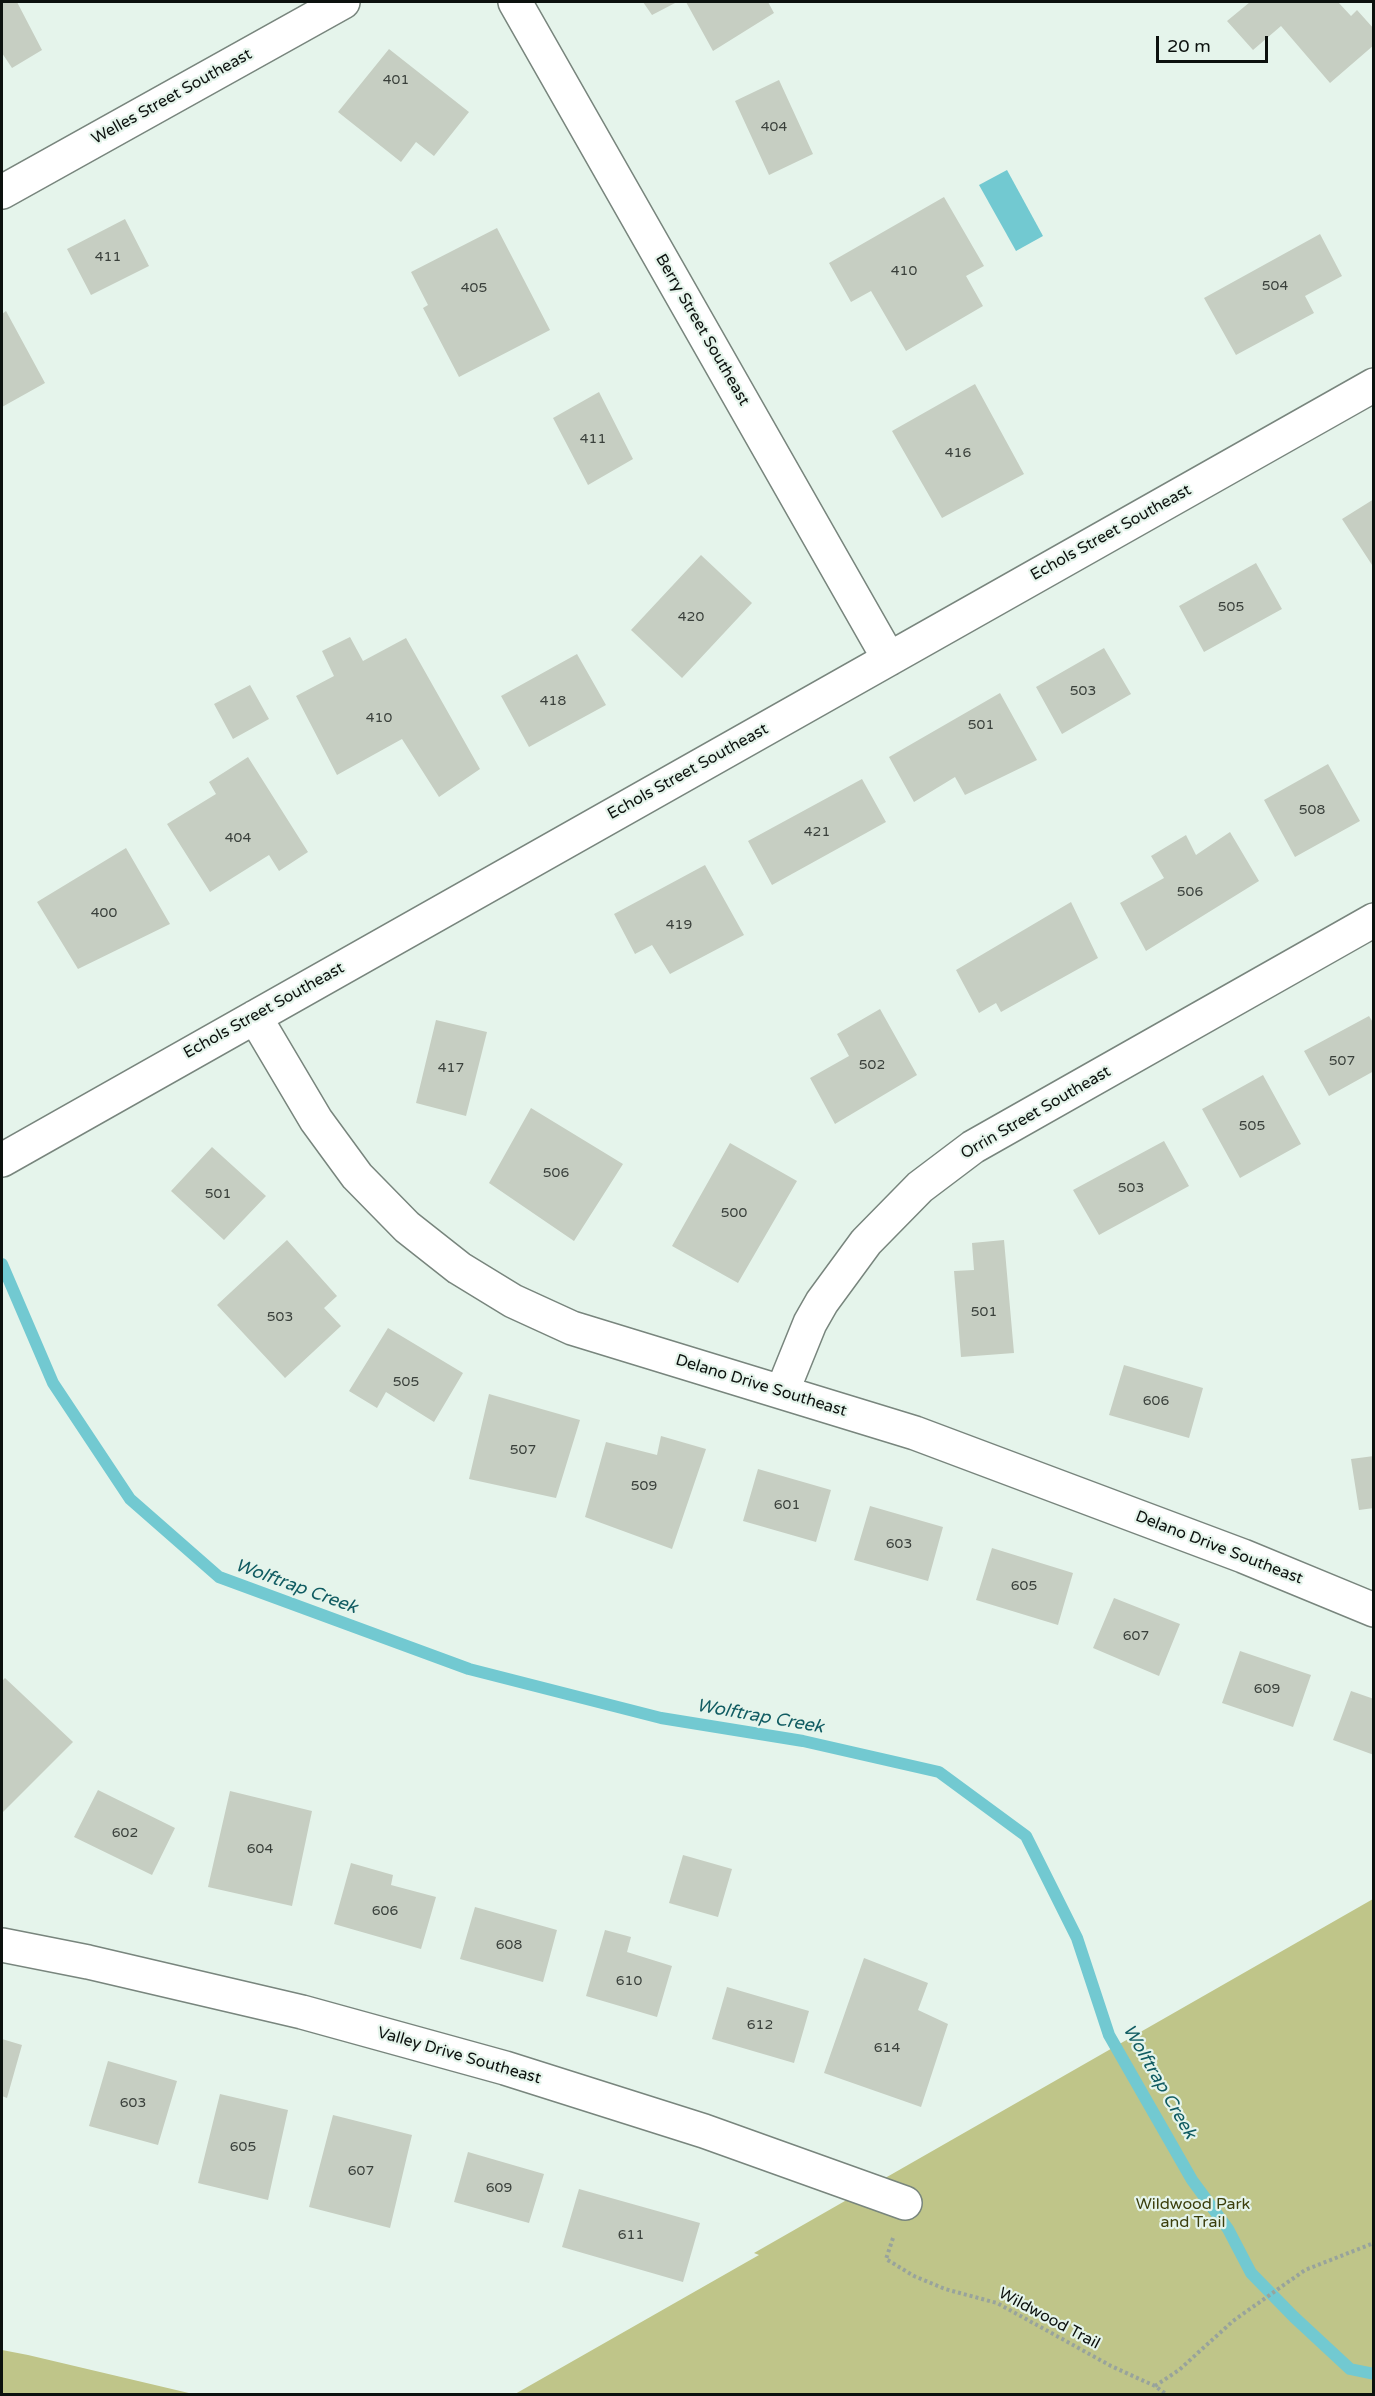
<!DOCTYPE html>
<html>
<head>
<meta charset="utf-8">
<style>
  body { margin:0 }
  #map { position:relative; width:1375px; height:2396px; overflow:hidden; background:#e5f4eb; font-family:"Varela Round",sans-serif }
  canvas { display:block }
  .frame { position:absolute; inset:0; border:3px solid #0c110e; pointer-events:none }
  .scale { position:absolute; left:1156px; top:36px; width:112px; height:27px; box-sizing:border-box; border:3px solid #0c110e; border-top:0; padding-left:8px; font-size:18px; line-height:21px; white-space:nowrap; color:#0c110e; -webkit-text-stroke:4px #e5f4eb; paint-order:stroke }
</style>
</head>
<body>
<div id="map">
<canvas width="1375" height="2396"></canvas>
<div class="frame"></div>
<div class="scale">20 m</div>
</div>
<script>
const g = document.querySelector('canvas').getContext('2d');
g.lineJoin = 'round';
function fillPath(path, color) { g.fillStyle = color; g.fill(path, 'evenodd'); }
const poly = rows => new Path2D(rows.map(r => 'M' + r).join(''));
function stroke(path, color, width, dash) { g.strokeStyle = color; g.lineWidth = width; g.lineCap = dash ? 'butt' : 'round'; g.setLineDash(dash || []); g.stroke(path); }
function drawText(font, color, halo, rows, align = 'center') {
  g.font = font + ' "Varela Round",sans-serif'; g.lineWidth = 4.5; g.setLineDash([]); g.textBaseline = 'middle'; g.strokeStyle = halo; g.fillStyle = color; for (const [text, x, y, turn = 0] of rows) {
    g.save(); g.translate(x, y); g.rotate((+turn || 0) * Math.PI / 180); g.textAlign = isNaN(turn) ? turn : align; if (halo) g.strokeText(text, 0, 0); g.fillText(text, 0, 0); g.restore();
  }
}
fillPath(poly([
  [1373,1899,1373,2394,515,2394,759,2255,754,2253],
  [2,2350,28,2355,193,2394,2,2394]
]), '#bfc589');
fillPath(poly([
  [1007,170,1043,236,1016,251,979,185]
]), '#72c9d1');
stroke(poly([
  [2,1264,53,1383,130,1499,219,1577,469,1669,661,1718,803,1741,939,1772,1026,1836,1077,1938,1109,2035,1192,2180,1228,2229,1251,2273,1294,2317,1350,2369,1374,2374]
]), '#72c9d1', 12);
fillPath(poly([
  [2,2,17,2,42,50,12,68,2,53],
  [643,2,677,2,652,15],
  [686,2,768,2,774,13,713,51],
  [1250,2,1338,2,1351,16,1357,10,1374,29,1374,45,1330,83,1281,26,1253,50,1227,21],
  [389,49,469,112,434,156,416,142,401,162,338,112],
  [779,80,813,154,769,175,735,101],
  [944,197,984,266,966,276,983,306,906,351,871,291,851,302,829,263],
  [125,219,149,266,91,295,67,249],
  [497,228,550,330,459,377,423,308,428,305,411,272],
  [1320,234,1342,276,1305,296,1314,313,1236,355,1204,298],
  [6,311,45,383,2,407,2,314],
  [975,384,1024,474,942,518,892,431],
  [599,392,633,459,588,485,553,418],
  [1374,499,1374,568,1342,519],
  [701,555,752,603,682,678,631,630],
  [1256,563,1282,609,1204,652,1179,606],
  [350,637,363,661,406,638,480,769,439,797,402,739,337,775,296,696,334,676,322,651],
  [1104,648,1131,694,1062,734,1036,687],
  [577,654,606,705,529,747,501,696],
  [250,685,269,719,233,739,214,704],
  [1000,693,1037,760,965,795,955,777,914,802,889,757],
  [248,757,308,852,279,871,269,855,210,892,167,824,216,794,209,782],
  [1328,764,1360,821,1295,857,1264,800],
  [862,779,886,822,772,885,748,841],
  [1230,832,1259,881,1146,951,1120,903,1164,878,1151,856,1186,835,1196,855],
  [126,848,170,924,78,969,37,902],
  [705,865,744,935,670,974,652,945,635,954,614,914],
  [1071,902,1098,958,1001,1012,996,1003,979,1013,956,970],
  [880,1009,917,1075,835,1124,810,1078,849,1056,837,1034],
  [1369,1016,1374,1024,1374,1071,1329,1096,1304,1051],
  [436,1020,487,1032,466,1116,416,1103],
  [1263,1075,1301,1144,1240,1178,1202,1109],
  [531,1108,623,1164,574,1241,489,1183],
  [1164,1141,1189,1186,1099,1235,1073,1190],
  [730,1143,797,1181,738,1283,672,1246],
  [212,1147,266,1196,224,1240,171,1191],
  [287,1240,337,1296,324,1308,341,1326,285,1378,217,1305],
  [1004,1240,1014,1353,961,1357,954,1271,974,1270,972,1243],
  [388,1328,463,1373,434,1422,386,1392,377,1408,349,1391],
  [1124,1365,1203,1388,1189,1438,1109,1415],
  [489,1394,580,1420,556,1498,469,1479],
  [661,1436,706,1449,672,1549,585,1517,606,1442,657,1455],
  [1374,1456,1374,1508,1359,1510,1351,1459],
  [758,1469,831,1490,816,1542,743,1521],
  [870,1506,943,1527,928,1581,854,1560],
  [992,1548,1073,1573,1058,1625,976,1600],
  [1114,1598,1180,1624,1159,1676,1093,1648],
  [1240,1651,1311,1675,1293,1727,1222,1703],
  [5,1678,73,1742,2,1813,2,1681],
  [1351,1691,1374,1699,1374,1755,1333,1740],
  [98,1790,175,1828,152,1875,74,1837],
  [230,1791,312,1811,292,1906,208,1887],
  [683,1855,732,1869,718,1917,669,1903],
  [351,1863,393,1875,391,1885,436,1897,421,1949,334,1924],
  [475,1907,557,1930,543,1982,460,1959],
  [605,1930,631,1937,627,1952,672,1966,657,2017,586,1996],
  [864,1958,928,1983,918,2010,948,2024,921,2107,824,2073],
  [727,1987,809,2011,794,2063,712,2039],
  [2,2039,22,2045,7,2098,2,2096],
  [108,2061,177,2081,158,2145,89,2126],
  [220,2094,288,2110,268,2200,198,2183],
  [333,2115,412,2135,390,2228,309,2207],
  [468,2152,544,2174,529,2223,454,2202],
  [579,2189,700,2223,683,2282,562,2247]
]), '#c6cec2');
const minor = poly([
  [515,2,889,659],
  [2,192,343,2],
  [255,1017,316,1120,357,1176,407,1227,459,1268,513,1301,572,1328,915,1433,1243,1556,1374,1610],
  [2,1160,1374,385],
  [782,1392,810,1323,822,1302,866,1242,920,1187,973,1147,1374,920],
  [2,1945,88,1962,302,2012,505,2068,704,2131,905,2203]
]);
stroke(minor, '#78857d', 36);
stroke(poly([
  [893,2238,886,2259,914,2276,945,2289,997,2303,1111,2366,1155,2386,1166,2394],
  [1155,2386,1179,2370,1233,2321,1305,2270,1374,2243]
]), '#98a39c', 4, [3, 3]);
stroke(minor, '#fff', 33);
drawText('14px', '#3a403b', null, [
  ["401",396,80],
  ["404",774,127],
  ["411",108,257],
  ["410",904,271],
  ["504",1275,286],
  ["405",474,288],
  ["411",593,439],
  ["416",958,453],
  ["505",1231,607],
  ["420",691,617],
  ["503",1083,691],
  ["418",553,701],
  ["410",379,718],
  ["501",981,725],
  ["508",1312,810],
  ["421",817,832],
  ["404",238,838],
  ["506",1190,892],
  ["400",104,913],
  ["419",679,925],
  ["507",1342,1061],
  ["502",872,1065],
  ["417",451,1068],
  ["505",1252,1126],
  ["506",556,1173],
  ["503",1131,1188],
  ["501",218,1194],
  ["500",734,1213],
  ["501",984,1312],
  ["503",280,1317],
  ["505",406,1382],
  ["606",1156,1401],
  ["507",523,1450],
  ["509",644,1486],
  ["601",787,1505],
  ["603",899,1544],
  ["605",1024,1586],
  ["607",1136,1636],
  ["609",1267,1689],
  ["602",125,1833],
  ["604",260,1849],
  ["606",385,1911],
  ["608",509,1945],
  ["610",629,1981],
  ["612",760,2025],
  ["614",887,2048],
  ["603",133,2103],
  ["605",243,2147],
  ["607",361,2171],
  ["609",499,2188],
  ["611",631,2235]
]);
drawText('16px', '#0c110e', '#e5f4eb', [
  ["Welles Street Southeast",172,97,-29],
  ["Berry Street Southeast",702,330,60],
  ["Echols Street Southeast",1111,533,-29],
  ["Echols Street Southeast",688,772,-29],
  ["Echols Street Southeast",264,1011,-29],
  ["Orrin Street Southeast",1036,1113,-30],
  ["Delano Drive Southeast",761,1386,17],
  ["Delano Drive Southeast",1219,1548,21],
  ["Valley Drive Southeast",459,2056,16],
  ["Wildwood Trail",1049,2319,28]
]);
drawText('16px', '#3b3e0c', '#e5f4eb', [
  ["Wildwood Park",1193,2205],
  ["and Trail",1193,2223]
]);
drawText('italic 18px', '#115c62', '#e5f4eb', [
  ["Wolftrap Creek",296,1587,20],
  ["Wolftrap Creek",760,1717,10],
  ["Wolftrap Creek",1159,2082,60]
]);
</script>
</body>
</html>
